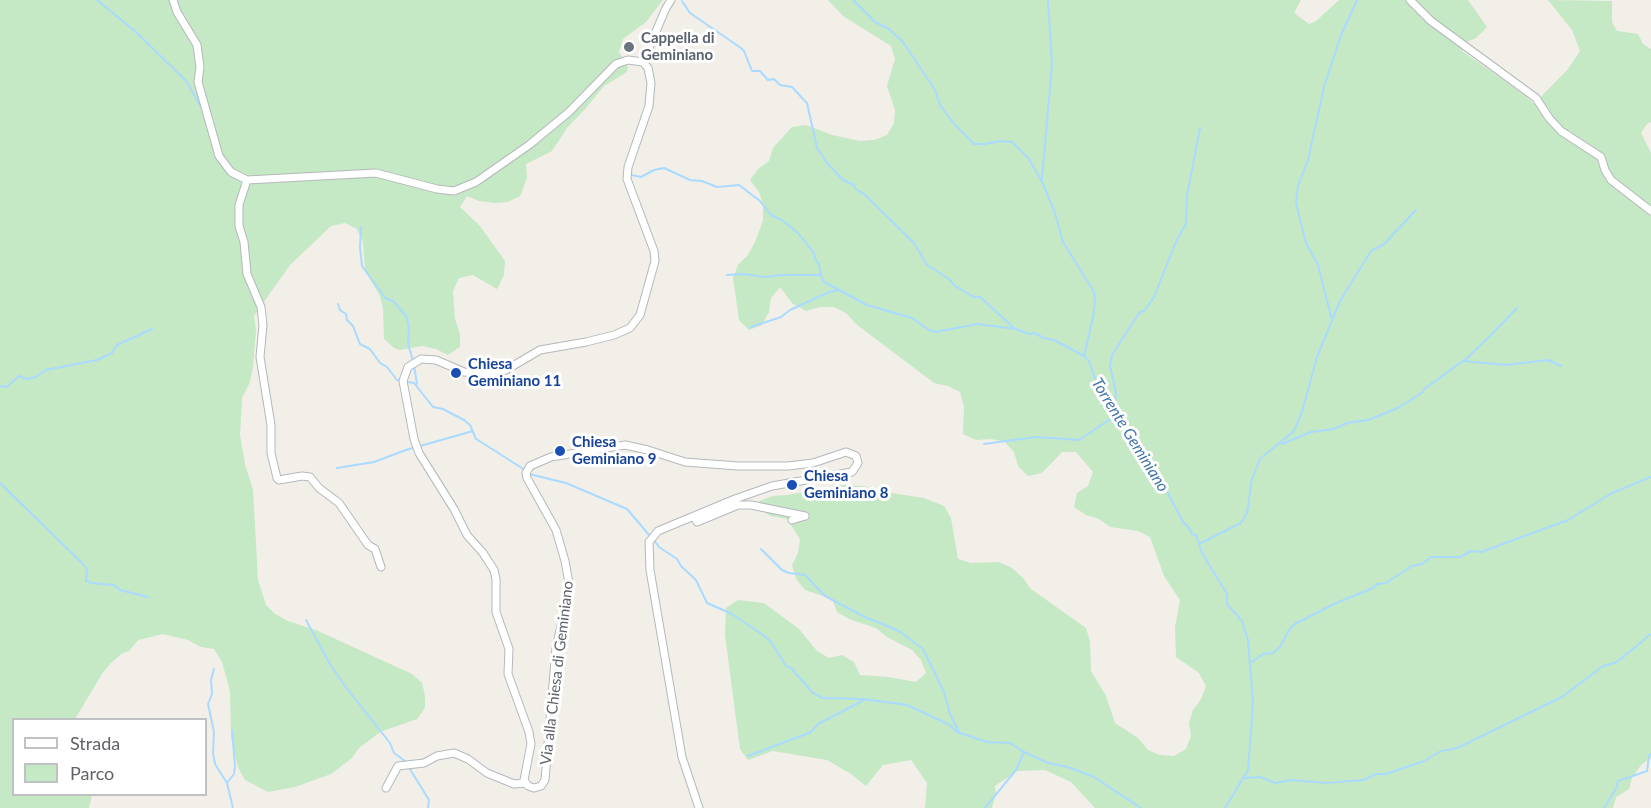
<!DOCTYPE html>
<html>
<head>
<meta charset="utf-8">
<style>
  body { margin:0 }
  #map { position:relative; width:1651px; height:808px; overflow:hidden; background:#f1efe8; font-family:Lato,sans-serif }
  canvas { display:block }
  .legend { position:absolute; left:12px; top:718px; width:195px; height:78px; box-sizing:border-box; background:#fff; border:2px solid #bfc1c3; margin:0; padding:8px 10px; list-style:none; font-size:18px; color:#5f6368 }
  .legend li { display:flex; align-items:center; gap:12px; height:30px }
  .legend b { width:30px; border:2px solid #bfc1c3 }
</style>
</head>
<body>
<div id="map">
<canvas width="1651" height="808"></canvas>
<ul class="legend">
<li><b style="height:8px;background:#fff"></b>Strada</li>
<li><b style="height:16px;background:#c5e8c5"></b>Parco</li>
</ul>
</div>
<script>
const g = document.querySelector('canvas').getContext('2d');
g.lineJoin = 'round';
function fillPath(path, color) { g.fillStyle = color; g.fill(path, 'evenodd'); }
const poly = rows => new Path2D(rows.map(r => 'M' + r).join(''));
function stroke(path, color, width, dash) { g.strokeStyle = color; g.lineWidth = width; g.lineCap = dash ? 'butt' : 'round'; g.setLineDash(dash || []); g.stroke(path); }
function drawText(font, color, halo, rows, align = 'center') {
  g.font = font + ' Lato,sans-serif'; g.lineWidth = 6; g.setLineDash([]); g.textBaseline = 'middle'; g.strokeStyle = halo; g.fillStyle = color; for (const [text, x, y, turn = 0] of rows) {
    g.save(); g.translate(x, y); g.rotate((+turn || 0) * Math.PI / 180); g.textAlign = isNaN(turn) ? turn : align; if (halo) g.strokeText(text, 0, 0); g.fillText(text, 0, 0); g.restore();
  }
}
fillPath(poly([
  [0,0,663,0,646,22,623,39,619,52,628,67,627,72,604,86,586,108,567,128,552,151,526,164,527,178,520,196,508,202,494,203,479,201,467,196,460,207,480,226,505,261,504,275,497,289,473,275,459,278,453,291,455,319,460,334,460,347,448,355,436,349,422,346,400,350,394,348,384,339,383,309,380,296,365,271,363,242,357,229,345,223,331,226,290,265,254,316,256,330,253,367,250,382,242,398,240,435,245,464,253,490,258,580,266,605,275,614,288,621,316,630,412,674,422,683,425,696,425,708,417,719,380,732,359,748,352,758,331,774,295,787,268,792,245,780,238,767,231,737,230,691,222,662,214,649,201,647,188,640,163,634,138,640,129,651,121,654,111,663,102,674,75,719,14,720,14,794,92,795,89,808,0,808],
  [828,0,1301,0,1294,13,1309,24,1316,21,1339,0,1468,0,1487,27,1476,38,1466,42,1462,51,1523,94,1534,104,1568,69,1580,51,1572,30,1548,0,1612,1,1612,22,1617,31,1638,34,1643,44,1651,49,1651,122,1647,124,1641,133,1651,153,1651,758,1641,765,1632,778,1629,789,1616,797,1613,808,1095,808,1071,782,1045,770,1017,771,995,786,996,793,992,808,925,808,927,783,911,760,883,765,866,786,851,774,827,760,773,751,748,760,740,749,725,635,726,608,738,600,764,603,799,629,817,651,829,658,842,655,854,662,860,675,888,677,916,682,926,673,921,660,912,650,887,637,876,628,849,619,837,612,832,599,805,590,796,579,792,565,798,553,800,539,787,519,771,516,766,513,759,501,773,496,787,495,843,485,864,486,878,491,924,498,944,506,951,518,958,559,971,563,999,562,1012,568,1023,578,1031,589,1086,628,1090,642,1091,671,1106,696,1115,723,1138,738,1148,750,1160,755,1174,756,1186,749,1191,736,1189,723,1193,710,1201,699,1206,686,1199,673,1176,657,1175,627,1180,600,1164,576,1150,537,1138,531,1110,527,1099,519,1086,515,1074,507,1077,493,1088,486,1093,472,1076,452,1062,452,1042,473,1028,476,1018,466,1014,452,1005,442,991,439,976,440,963,434,964,406,960,392,948,386,934,383,856,324,846,313,834,307,820,307,806,311,793,304,780,287,771,298,769,312,762,325,749,330,739,320,733,278,738,265,748,255,756,240,763,220,763,205,759,192,750,180,758,169,769,161,773,148,792,127,806,125,832,135,860,141,874,140,887,135,894,123,895,110,887,86,895,59,891,46,843,16]
]), '#c5e8c5');
stroke(poly([
  [97,0,136,32,187,82,202,109],
  [853,0,875,22,889,29,903,42,935,90,940,105,954,124,974,144,985,144,1000,141,1012,142,1029,159,1042,182,1054,210,1063,242,1094,292,1095,301,1093,317,1084,356,1089,361,1099,391,1108,404,1114,408,1118,421,1133,442,1151,461,1183,522,1189,528,1192,534,1196,535,1202,553,1227,594,1227,604,1242,621,1248,640,1253,703,1248,770,1225,808],
  [682,1,690,13,741,48,744,51,752,71,760,71,768,80,774,79,780,85,792,87,804,100,807,103,817,148,827,163,843,180,854,185,856,189,864,194,914,243,927,265,949,279,955,286,974,297,980,297,1015,329],
  [632,175,641,177,654,170,664,168,690,180,702,181,717,187,739,185,760,201,771,215,782,220,798,233,814,253,815,259,819,264,821,276,824,282,867,305,912,318,929,330,936,332,977,324,1016,329,1029,334,1034,333,1044,338,1054,340,1084,356],
  [1042,179,1052,64,1048,0],
  [361,227,360,248,362,266,385,298,393,301,407,317,409,330,408,344,413,361],
  [727,275,743,274,765,277,782,275,819,275],
  [338,304,340,310,346,314,347,320,353,326,360,344,370,349,380,363,387,367,397,380,414,383,433,407,443,409,464,420,470,425,476,439,481,442,525,470],
  [1332,320,1318,265,1306,243,1296,203,1298,186,1308,160,1324,87,1341,35,1357,0],
  [751,327,781,317,790,310,829,292,839,290],
  [1464,361,1493,333,1517,308],
  [414,366,417,384],
  [0,386,7,387,19,376,27,379,36,377,46,370,97,360,112,353,117,345,152,329],
  [1114,409,1116,393,1110,366,1112,355,1139,313,1145,310,1154,297,1175,244,1186,223,1187,196,1200,128],
  [984,444,1036,437,1079,440,1115,416],
  [1282,444,1311,432,1334,429,1347,423,1368,420,1398,408,1423,392,1424,389,1463,361,1506,365,1548,360,1561,366],
  [337,468,374,462,406,450,473,431],
  [529,474,566,483,627,509,650,536],
  [0,483,83,564,87,569,86,581,91,583,114,585,120,590,148,597],
  [654,540,659,547,677,559,681,566,696,580,707,603,732,614,763,635,771,642,786,666,791,668,813,693,822,698,863,699,907,705,948,724,957,732,987,742,1010,743,1024,752,1048,763,1068,767,1094,777,1141,808],
  [1201,543,1241,523,1247,513,1252,479,1260,459,1294,431,1302,412,1317,357,1340,301,1371,251,1384,244,1416,210],
  [761,549,782,570,789,573,805,575,825,596,865,617,899,631,923,649,944,692,950,714,959,732],
  [306,620,331,666,345,686,390,743,394,753,405,761,429,800,428,808],
  [1250,663,1263,654,1273,653,1280,647,1289,630,1295,624,1334,604,1373,588,1377,584,1386,583,1412,566,1422,564,1431,557,1460,557,1471,551,1481,552,1568,520,1612,493,1651,477],
  [214,669,211,680,212,694,208,704,214,732,213,753,215,764,227,783,233,808],
  [748,756,811,732,818,724,864,700],
  [1244,778,1260,777,1275,783,1291,780,1326,783,1364,780,1376,774,1386,774,1424,761,1441,751,1457,748,1562,697,1603,666,1617,662,1651,634],
  [227,783,234,774,235,766,232,730],
  [985,808,1016,770,1024,752],
  [1604,808,1617,787,1618,781,1647,771,1649,756,1651,754]
]), '#aadaff', 2);
const street = poly([
  [173,0,177,12,197,45,200,67,198,82,219,156,231,172,247,180,376,173,437,189,454,191,476,182,529,145,569,112,616,64,628,60,643,62],
  [1410,0,1431,21,1536,98,1549,118,1561,131,1601,157,1605,170,1611,180,1651,211],
  [643,62,648,68,651,83,649,106,628,167,627,179,654,251,655,261,640,315,630,328,614,335,586,342,540,350,506,370,486,374,464,372,436,360,421,359,408,367,403,381,414,439,419,453,454,509,467,535,483,553,494,570,496,579,496,612,509,649,508,674,529,732,531,744,524,780,528,786,534,788,541,786,545,780,556,648,568,595,569,583,565,561,556,530,527,478,526,473,530,466,551,457,625,445,648,450,685,462,738,466,788,466,813,463,846,452,856,456,858,463,852,472,772,486,735,499,658,531,649,542,650,570,682,757,699,808],
  [643,62,666,8,671,0],
  [247,180,239,205,239,226,244,242,247,274,261,307,263,325,260,357,271,425,271,453,277,478,279,480,302,476,310,477,319,488,339,503,368,545,375,549,381,567],
  [694,516,697,522,738,505,751,505,805,516],
  [792,520,805,516],
  [386,788,398,766,424,763,437,756,454,753,468,759,487,773,514,784,525,783]
]);
stroke(street, '#b5b8bc', 9);
stroke(street, '#fff', 7);
for (const [x, y, r, color] of [
  [629,47,6,"#6b7280"],
  [456,373,6,"#1a4fb4"],
  [560,451,6,"#1a4fb4"],
  [792,485,6,"#1a4fb4"]
]) { const dot = new Path2D(); dot.arc(x, y, r, 0, 2 * Math.PI); g.fillStyle = color; g.fill(dot); stroke(dot, '#fff', 2); }
drawText('bold 15px', '#5b616d', '#fff', [
  ["Cappella di",641,38],
  ["Geminiano",641,55]
], 'left');
drawText('bold 15px', '#164399', '#fff', [
  ["Chiesa",468,364],
  ["Geminiano 11",468,381],
  ["Chiesa",572,442],
  ["Geminiano 9",572,459],
  ["Chiesa",804,476],
  ["Geminiano 8",804,493]
], 'left');
drawText('15px', '#5f6368', '#fff', [
  ["Via alla Chiesa di Geminiano",557,673,-83]
]);
drawText('italic 16px', '#4174aa', '#fff', [
  ["Torrente Geminiano",1130,435,58]
]);
</script>
</body>
</html>
